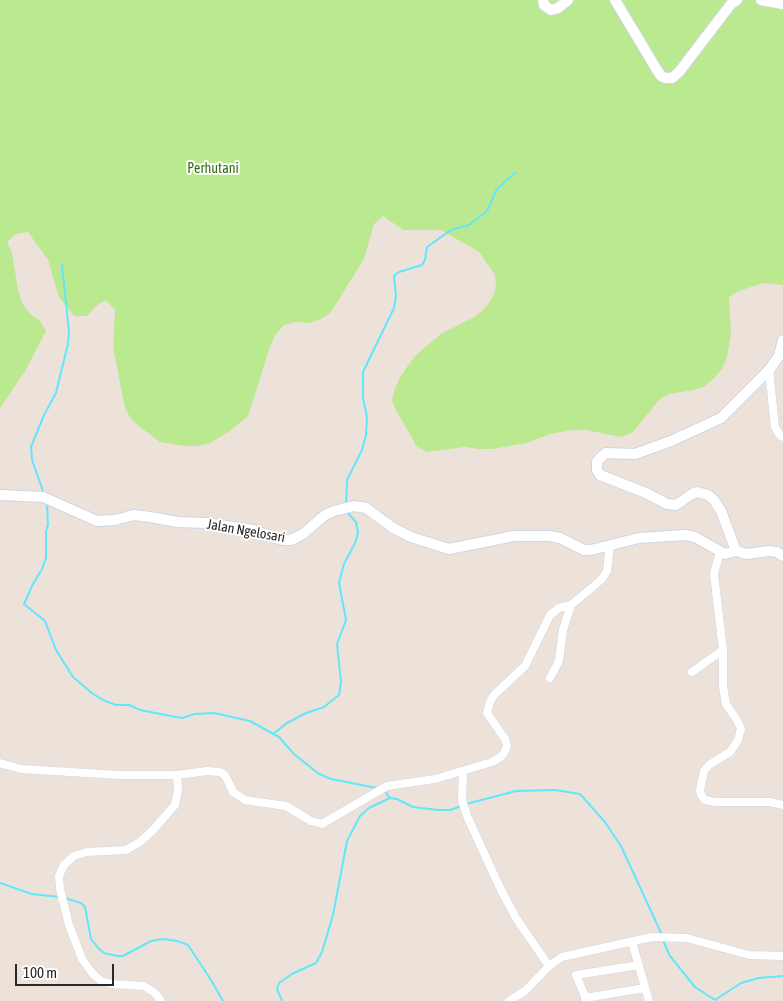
<!DOCTYPE html>
<html>
<head>
<meta charset="utf-8">
<style>
  body { margin:0 }
  #map { position:relative; width:783px; height:1001px; overflow:hidden; background:#ede2da; font-family:"Asap Condensed",sans-serif }
  canvas { display:block }
  .scale { position:absolute; left:15px; top:964px; width:99px; height:22px; box-sizing:border-box; border:2px solid #292929; border-top:0; padding-left:6px; font-size:15px; line-height:18px; white-space:nowrap; color:#292929; -webkit-text-stroke:4px #fff; paint-order:stroke }
</style>
</head>
<body>
<div id="map">
<canvas width="783" height="1001"></canvas>
<div class="scale">100 m</div>
</div>
<script>
const g = document.querySelector('canvas').getContext('2d');
g.lineJoin = 'round';
function fillPath(path, color) { g.fillStyle = color; g.fill(path, 'evenodd'); }
const poly = rows => new Path2D(rows.map(r => 'M' + r).join(''));
function stroke(path, color, width, dash) { g.strokeStyle = color; g.lineWidth = width; g.lineCap = dash ? 'butt' : 'round'; g.setLineDash(dash || []); g.stroke(path); }
function drawText(font, color, halo, rows, align = 'center') {
  g.font = font + ' "Asap Condensed",sans-serif'; g.lineWidth = 4; g.setLineDash([]); g.textBaseline = 'middle'; g.strokeStyle = halo; g.fillStyle = color; for (const [text, x, y, turn = 0] of rows) {
    g.save(); g.translate(x, y); g.rotate((+turn || 0) * Math.PI / 180); g.textAlign = isNaN(turn) ? turn : align; if (halo) g.strokeText(text, 0, 0); g.fillText(text, 0, 0); g.restore();
  }
}
fillPath(poly([
  [0,0,783,0,783,285,763,283,739,291,729,297,731,333,727,358,722,369,714,378,705,386,694,390,669,394,659,400,633,432,622,437,586,430,573,430,550,434,527,443,492,449,479,449,465,447,427,452,416,446,410,434,397,412,392,401,395,388,400,377,414,357,423,349,441,334,474,317,484,309,492,299,496,287,495,275,479,252,441,230,403,230,383,216,374,224,364,259,331,312,321,319,309,323,296,322,284,325,276,334,271,344,248,416,230,431,210,443,198,446,185,446,160,442,140,427,131,419,125,408,113,347,115,310,106,300,96,306,87,316,74,316,59,297,48,260,28,232,16,234,7,242,12,253,18,290,22,303,29,313,39,320,46,331,24,373,0,408]
]), '#bbe990');
stroke(poly([
  [44,494,32,460,31,447,44,415,56,393,68,344,69,332,62,265],
  [47,503,48,525,46,531,46,558,42,569,33,584,24,604,45,621,56,650,73,677,93,694,105,701,116,705,129,705,140,710,176,717,182,718,195,714,214,713,250,721,279,737,294,754,319,774,331,779,377,788],
  [346,505,347,480,362,450,366,435,367,417,363,398,363,372,394,308,396,296,394,276,399,272,422,265,425,260,427,247,451,230,469,225,487,211,497,189,515,173],
  [273,734,287,723,306,713,324,707,339,695,341,682,337,644,346,620,339,583,344,564,356,541,358,532,356,522,347,512],
  [384,790,390,798,397,799,413,807,438,810,450,810,462,806],
  [466,804,516,791,555,790,580,794,605,822,621,846,662,935],
  [0,883,32,894,60,897],
  [65,898,81,903,85,907,91,939,99,949,104,953,117,956,123,956,151,941,163,939,177,941,188,945,211,980,223,1001],
  [663,940,670,956,695,987,715,1000,741,983,759,978,783,976],
  [282,1001,277,989,279,983,292,974,316,963,322,952,333,915,347,841,360,816,369,808,390,798]
]), '#62e7fa', 2);
const street = poly([
  [769,370,775,427,779,434,783,437],
  [720,552,714,574,723,650,723,687,726,704,737,720,741,729,738,740,730,752,709,765,704,771,700,790,701,795,705,800,715,802,770,802,783,805],
  [692,672,723,650],
  [550,678,559,661,563,630,571,605],
  [0,763,21,769,119,775,177,775,207,771,219,772,224,774,227,779,233,792,245,800,286,806,311,821,322,824,387,786,435,779,492,762,502,756,505,751,507,746,505,739,487,713,490,702,494,695,525,666,550,615,559,608,571,605,602,579,607,571,610,545],
  [463,771,462,800,467,816,501,890,516,918,549,966],
  [632,942,649,1001],
  [585,998,645,988],
  [161,1001,155,993,144,986,112,984,101,981,93,974,82,959,69,925,60,889,59,876,64,865,74,856,87,852,126,850,140,842,153,830,175,805,178,790,177,775],
  [509,1001,525,991,549,966,562,957,652,937,687,938,749,955,783,956],
  [587,1001,576,975,639,965]
]);
const secondary = poly([
  [543,0,544,5,551,10,558,8,568,0],
  [615,0,657,70,661,76,666,78,672,78,679,72,731,4,737,0],
  [761,0,783,4],
  [0,495,43,497,97,521,115,520,134,515,150,517,178,522,206,523,253,530,275,538,283,540,291,540,303,534,325,515,334,511,354,506,366,508,393,528,411,537,449,549,514,536,549,536,560,538,584,550,591,550,639,538,685,535,695,537,725,554,736,551],
  [736,551,721,511,714,500,708,495,697,492,692,494,676,505,667,504,646,493,600,475,597,470,597,462,600,458,606,453,635,454,671,441,721,418,769,370,779,356,783,340],
  [736,551,746,554,769,551,777,552,783,556]
]);
stroke(street, '#cfd6e4', 9);
stroke(secondary, '#cfd6e4', 12);
stroke(street, '#fff', 8);
stroke(secondary, '#fff', 10);
drawText('14px', '#326d13', '#fff', [
  ["Perhutani",213,169]
]);
drawText('14px', '#292929', '#fff', [
  ["Jalan Ngelosari",246,531,10]
]);
</script>
</body>
</html>
